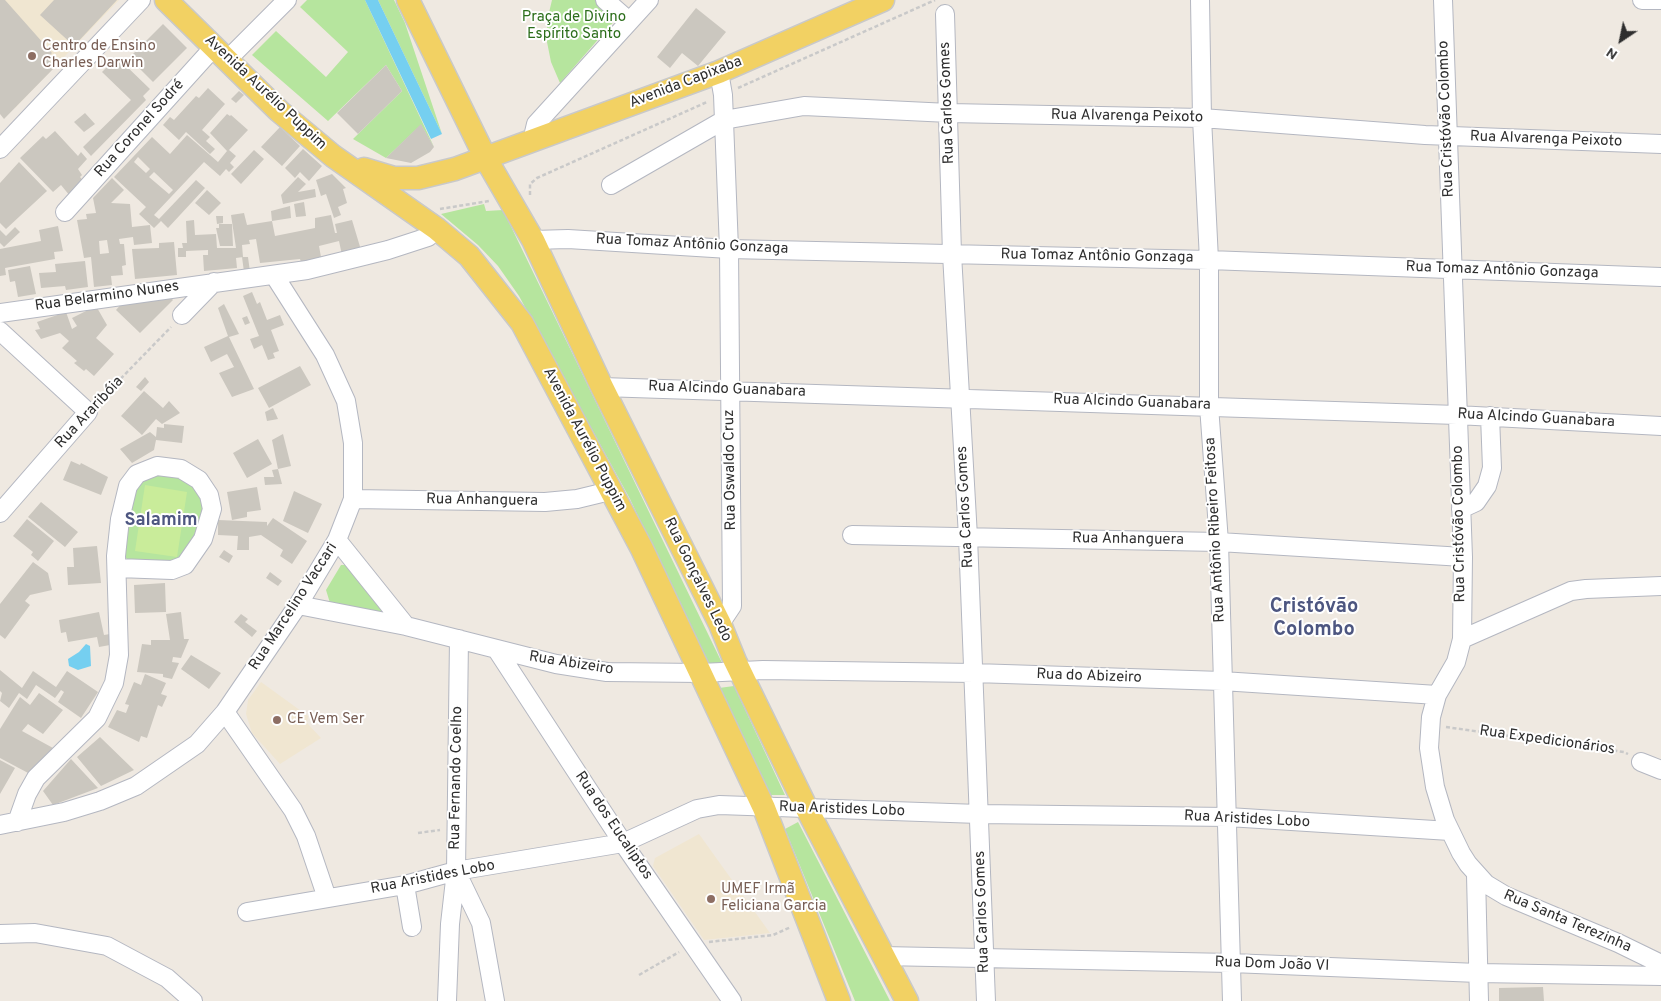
<!DOCTYPE html>
<html>
<head>
<meta charset="utf-8">
<style>
  body { margin:0 }
  #map { position:relative; width:1661px; height:1001px; overflow:hidden; background:#efe9e1; font-family:Overpass,sans-serif }
  canvas { display:block }
  .north { position:absolute; left:1596px; top:15px; width:50px; height:50px; -webkit-text-stroke:4px #fff; paint-order:stroke; rotate:214deg; font-size:14px; font-weight:700; line-height:20px; text-align:center; color:#2e2e2e }
  .north::after { content:''; display:block; margin:auto; width:18px; height:22px; background:#2e2e2e; clip-path:polygon(50% 0,100% 100%,50% 72%,0 100%) }
</style>
</head>
<body>
<div id="map">
<canvas width="1661" height="1001"></canvas>
<div class="north">N</div>
</div>
<script>
const g = document.querySelector('canvas').getContext('2d');
g.lineJoin = 'round';
function fillPath(path, color) { g.fillStyle = color; g.fill(path, 'evenodd'); }
const poly = rows => new Path2D(rows.map(r => 'M' + r).join(''));
function stroke(path, color, width, dash) { g.strokeStyle = color; g.lineWidth = width; g.lineCap = dash ? 'butt' : 'round'; g.setLineDash(dash || []); g.stroke(path); }
function drawText(font, color, halo, rows, align = 'center') {
  g.font = font + ' Overpass,sans-serif'; g.lineWidth = 4; g.setLineDash([]); g.textBaseline = 'middle'; g.strokeStyle = halo; g.fillStyle = color; for (const [text, x, y, turn = 0] of rows) {
    g.save(); g.translate(x, y); g.rotate((+turn || 0) * Math.PI / 180); g.textAlign = isNaN(turn) ? turn : align; if (halo) g.strokeText(text, 0, 0); g.fillText(text, 0, 0); g.restore();
  }
}
fillPath(poly([
  [0,0,119,0,15,108],
  [261,682,308,716,307,723,321,738,280,764,252,733,246,714,248,700],
  [699,834,770,933,704,940,653,866,655,858]
]), '#f0e6d1');
fillPath(poly([
  [307,0,365,0,434,147,421,125,386,158,353,139,402,91,386,65,328,121,252,55,276,31,326,77,348,52,300,7],
  [378,0,394,0,405,23,442,134],
  [552,0,595,0,616,19,560,83,551,62,547,42,547,21],
  [484,204,486,211,503,210,724,667,710,669,630,499,519,296,498,266,478,245,441,214],
  [158,474,179,477,199,491,204,508,196,536,180,558,171,563,128,560,125,557,128,521,135,489,142,480],
  [341,565,346,565,394,619,330,603,326,590],
  [734,686,785,795,769,795,719,688],
  [798,822,888,997,890,1001,855,1001,785,829]
]), '#b6e59e');
fillPath(poly([
  [145,485,187,492,177,557,135,551]
]), '#c9ec9a');
fillPath(poly([
  [365,0,378,0,442,134,431,139],
  [86,644,90,646,91,666,78,670,69,666,68,659,79,652]
]), '#75cff0');
fillPath(poly([
  [0,0,5,0,52,53,47,58,55,67,4,119,0,114],
  [54,0,117,0,74,46,40,15],
  [696,8,726,32,698,66,682,53,670,68,657,57],
  [163,24,187,48,153,82,129,58],
  [121,61,150,89,143,96,146,100,91,156,83,147,131,100,102,72,110,64,114,68],
  [386,65,402,91,358,134,337,113],
  [208,88,225,104,202,130,210,137,206,141,215,149,210,154,186,132,179,140,163,125,170,117,174,120,196,96,199,98],
  [239,91,244,95,236,103,231,99],
  [85,113,95,124,84,132,74,122],
  [227,114,230,116,231,115,248,130,229,150,236,156,230,163,234,167,229,172,226,169,220,176,204,162,154,215,159,219,196,180,205,188,168,228,161,221,154,228,139,214,146,207,114,177,152,137,170,154,187,135,218,162,227,151,210,133],
  [138,157,150,169,146,173,134,162],
  [154,172,173,190,169,194,149,177],
  [421,124,434,147,430,152,411,163,386,158],
  [280,127,300,146,282,166,261,147],
  [55,131,78,156,81,152,87,159,78,169,82,175,80,177,85,183,70,196,61,185,53,192,20,158,43,136,46,139],
  [303,149,322,166,309,181,300,172,295,178,285,168],
  [254,150,264,159,241,184,231,174],
  [19,162,47,191,6,229,0,223,0,183],
  [332,174,346,188,343,189,347,203,338,207,341,215,334,218,326,194,321,196,316,180],
  [298,177,306,184,298,192,315,189,316,197,283,204,281,195],
  [112,178,124,190,111,203,130,204,132,227,150,225,152,243,134,245,133,237,119,239,120,244,124,244,126,265,122,266,123,275,111,276,112,285,94,287,91,257,84,258,77,220,87,219,86,214,96,213,93,198],
  [107,240,109,253,100,254,99,241],
  [207,190,221,203,209,215,195,203],
  [304,202,306,216,296,217,294,204],
  [290,206,291,218,272,221,271,211],
  [244,213,247,225,272,221,275,236,315,228,315,218,331,215,335,233,337,233,335,224,352,220,361,250,342,255,339,241,319,246,321,257,301,262,300,259,260,263,256,239,249,240,250,244,242,245,243,257,236,258,237,268,204,271,203,255,208,255,208,250,186,251,186,257,178,257,178,248,183,248,182,243,187,243,186,221,194,220,195,235,216,234,217,248,236,248,231,215],
  [216,216,223,216,223,223,217,224],
  [219,224,232,224,233,246,220,246,216,228,219,228],
  [58,226,63,251,54,252,55,259,5,268,6,275,0,276,0,249,41,241,39,230],
  [15,227,20,232,4,247,0,243,0,230,6,236],
  [174,242,177,275,135,279,132,249,159,248,159,243],
  [242,257,248,257,250,272,244,272],
  [85,261,88,287,66,290,65,286,41,288,39,273,56,272,55,264],
  [30,266,36,294,18,297,15,281,10,282,8,270],
  [252,292,257,304,260,302,267,320,280,315,284,325,271,330,279,351,273,353,275,358,268,360,262,345,254,349,250,339,259,336,243,296],
  [169,296,173,300,140,333,116,310,123,302],
  [224,304,239,334,229,337,254,389,232,397,219,373,234,367,227,354,211,362,204,347,228,336,218,308],
  [96,306,107,325,96,338,114,354,94,376,86,369,84,371,74,363,77,361,62,348,69,341,60,333,41,339,35,330,40,329,37,322,66,312,72,329,77,326,72,318],
  [247,316,250,323,245,325,242,318],
  [300,366,311,385,269,408,258,388],
  [145,377,149,382,141,391,136,387],
  [144,391,163,408,169,401,180,413,162,424,156,419,142,435,121,416],
  [273,408,278,419,267,421,265,412],
  [164,424,184,426,182,443,156,440,154,450,132,463,120,449,150,432,156,437,157,427,164,428],
  [283,434,291,466,278,469,272,440],
  [258,439,272,464,247,478,233,453],
  [71,461,80,465,81,463,108,477,101,495,63,480],
  [278,469,282,484,265,485,264,477,274,477,272,470],
  [257,487,261,510,247,512,247,517,232,520,227,492],
  [294,491,322,504,308,533,283,521],
  [41,502,78,532,65,547,28,517],
  [273,518,307,541,292,564,280,556,283,550,261,535,249,537,249,550,237,550,238,536,218,535,218,520,267,522,267,526],
  [27,519,54,541,38,561,31,555,33,552,13,536],
  [97,546,101,583,68,585,67,567,74,567,73,548],
  [224,550,233,556,229,563,219,557],
  [33,562,48,573,52,590,30,595,25,601,30,605,5,639,0,635,0,604],
  [270,572,282,581,278,586,266,578],
  [165,583,166,612,135,613,134,585],
  [99,612,104,635,110,634,110,645,99,647,97,637,68,642,66,632,61,633,59,620],
  [181,612,184,639,189,639,181,658,173,657,172,662,179,663,172,679,163,677,163,674,137,672,142,644,151,645,151,640,170,640,166,614],
  [241,614,248,619,245,622,257,631,252,637,234,622],
  [191,655,221,673,209,689,181,669],
  [0,670,22,688,33,671,56,687,67,671,98,692,81,718,58,702,64,692,61,690,55,698,36,685,27,699,19,693,9,708,0,701,2,693,0,691],
  [145,674,166,683,161,694,167,696,162,707,158,705,147,738,141,736,139,742,108,727,117,710,126,713,129,705,125,704,134,682,141,685],
  [39,693,63,710,43,734,28,724,22,731,53,748,30,774,0,758,0,729,20,697,30,705],
  [100,737,134,770,101,786,77,757],
  [71,759,98,788,53,805,43,791],
  [0,760,15,768,0,794],
  [1543,987,1544,1001,1499,1001,1499,988]
]), '#cbc7bf');
const minor = poly([
  [605,0,629,21],
  [1200,0,1202,118,1209,260,1209,406,1219,542,1232,1001],
  [1443,0,1463,557,1462,639,1456,662,1437,695,1431,717,1429,748,1435,787,1445,820,1461,853,1468,864,1486,884,1506,896,1618,943,1661,964],
  [1642,0,1661,0],
  [945,14,952,254,968,537,986,1001],
  [228,59,287,0],
  [719,72,723,95,729,249,732,606,720,624],
  [532,141,536,124,649,0],
  [0,149,141,0],
  [611,185,724,120,804,106,949,113,1202,118,1425,135,1661,144],
  [65,212,214,47],
  [533,240,568,239,729,249,1209,260,1661,277],
  [0,313,307,270,388,250,428,237,437,229],
  [182,315,214,282],
  [0,331,88,412,0,513],
  [602,387,1457,415,1661,426],
  [353,499,545,502,577,499,610,491],
  [1461,509,1476,502,1487,486,1492,468,1490,416],
  [852,535,1219,542,1463,557],
  [337,540,406,626],
  [298,605,406,626,556,664,607,672,701,673,763,670,974,673,1222,681,1437,695],
  [1462,639,1571,591,1586,589,1661,586],
  [497,650,623,843,732,1001],
  [225,712,293,810,306,836,327,898],
  [1641,762,1661,770],
  [17,822,27,794,36,778,97,718,114,683,119,655,116,556,120,519,128,486,137,474,157,466,181,469,199,480,209,495,212,509,203,539,185,565,172,570,118,568],
  [0,825,64,812,100,801,136,786,197,744,225,712,298,605,337,540,353,499,353,443,346,401,325,355,274,275],
  [456,871,481,923,495,1001],
  [1476,875,1479,1001],
  [405,885,412,927],
  [247,912,405,885,456,871,623,843,697,809,719,805,979,814,1228,817,1450,831],
  [0,934,35,933,107,946,167,978,193,1001],
  [882,956,1231,963,1478,973,1661,976],
  [447,1001,450,924,456,871,459,639]
]);
const major = poly([
  [166,0,279,111,333,156,437,229,469,256,522,323,642,549,764,808,839,1001],
  [408,0,486,159,533,240,602,387,720,624,735,661,807,809,907,1001],
  [364,169,394,178,418,178,455,169,719,72,883,0]
]);
stroke(minor, '#b4b7c1', 20);
stroke(major, '#c9c9c9', 25);
stroke(poly([
  [738,88,935,0],
  [530,195,530,184,537,178,707,102],
  [440,209,489,201],
  [98,402,171,327],
  [1446,727,1624,752,1628,754],
  [418,833,440,830],
  [709,942,773,935,791,927],
  [639,975,679,952]
]), '#c9c9c9', 2.5, [4, 2.5]);
stroke(minor, '#fff', 18);
stroke(major, '#f2d163', 22);
for (const [x, y, r, color] of [
  [32,56,5,"#8d6e63"],
  [277,720,5,"#8d6e63"],
  [711,899,5,"#8d6e63"]
]) { const dot = new Path2D(); dot.arc(x, y, r, 0, 2 * Math.PI); g.fillStyle = color; g.fill(dot); stroke(dot, '#fff', 2); }
drawText('15px', '#2c6e1b', '#fff', [
  ["Praça de Divino",574,18],
  ["Espírito Santo",574,35]
]);
drawText('15px', '#785e54', '#fff', [
  ["Centro de Ensino",42,47],
  ["Charles Darwin",42,64],
  ["CE Vem Ser",287,720],
  ["UMEF Irmã",721,890],
  ["Feliciana Garcia",721,907]
], 'left');
drawText('15px', '#2e2e2e', '#fff', [
  ["Avenida Capixaba",686,83,-21],
  ["Avenida Aurélio Puppim",265,93,43],
  ["Rua Carlos Gomes",948,103,-92],
  ["Rua Alvarenga Peixoto",1127,117,1],
  ["Rua Cristóvão Colombo",1447,119,-92],
  ["Rua Coronel Sodré",140,129,-48],
  ["Rua Alvarenga Peixoto",1546,140,2],
  ["Rua Tomaz Antônio Gonzaga",692,245,3],
  ["Rua Tomaz Antônio Gonzaga",1097,257,1],
  ["Rua Tomaz Antônio Gonzaga",1502,271,2],
  ["Rua Belarmino Nunes",107,297,-8],
  ["Rua Alcindo Guanabara",727,390,2],
  ["Rua Alcindo Guanabara",1132,403,2],
  ["Rua Araribóia",90,413,-47],
  ["Rua Alcindo Guanabara",1536,419,3],
  ["Avenida Aurélio Puppim",584,440,62],
  ["Rua Oswaldo Cruz",731,470,-91],
  ["Rua Anhanguera",482,501,1],
  ["Rua Carlos Gomes",966,507,-93],
  ["Rua Cristóvão Colombo",1460,524,-91],
  ["Rua Antônio Ribeiro Feitosa",1216,530,-93],
  ["Rua Anhanguera",1128,540,1],
  ["Rua Gonçalves Ledo",697,580,64],
  ["Rua Marcelino Vaccari",294,607,-57],
  ["Rua Abizeiro",571,664,9],
  ["Rua do Abizeiro",1089,677,2],
  ["Rua Expedicionários",1547,741,8],
  ["Rua Fernando Coelho",457,778,-89],
  ["Rua Aristides Lobo",842,810,2],
  ["Rua Aristides Lobo",1247,820,3],
  ["Rua dos Eucaliptos",613,826,56],
  ["Rua Aristides Lobo",433,878,-11],
  ["Rua Carlos Gomes",983,912,-92],
  ["Rua Santa Terezinha",1567,922,23],
  ["Rua Dom João VI",1272,965,2]
]);
drawText('bold 18px', '#4d5680', '#fff', [
  ["Salamim",161,521]
]);
drawText('bold 20px', '#4d5680', '#fff', [
  ["Cristóvão",1314,608],
  ["Colombo",1314,631]
]);
</script>
</body>
</html>
